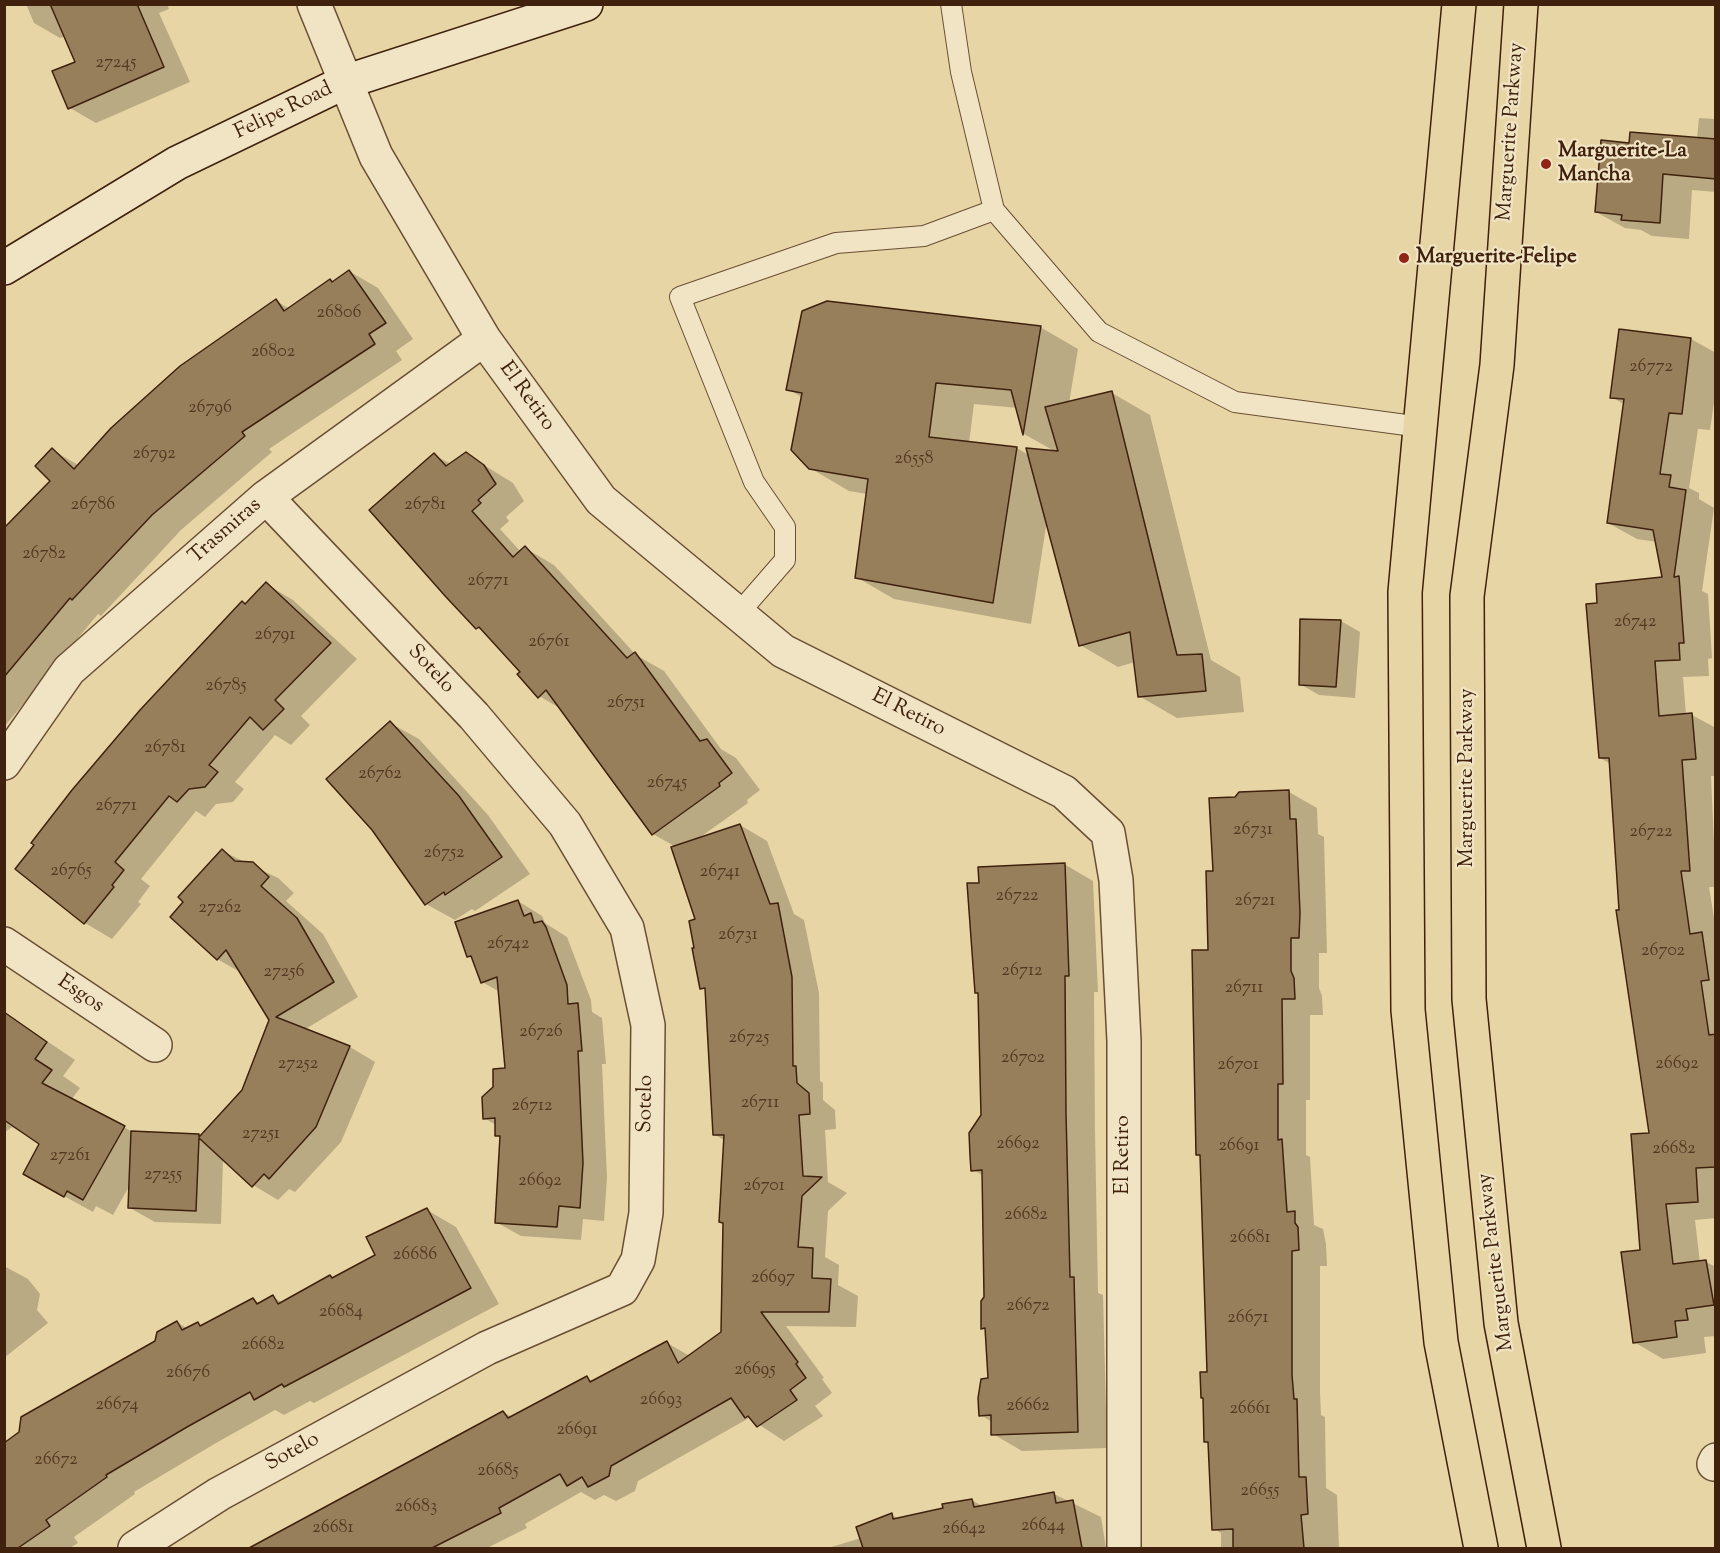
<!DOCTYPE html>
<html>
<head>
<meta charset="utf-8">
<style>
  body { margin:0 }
  #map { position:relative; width:1720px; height:1553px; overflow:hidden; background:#e8d5a5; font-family:"Sorts Mill Goudy",serif }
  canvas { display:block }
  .frame { position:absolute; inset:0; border:6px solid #3f210d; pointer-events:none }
</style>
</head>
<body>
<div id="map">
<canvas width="1720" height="1553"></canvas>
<div class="frame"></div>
</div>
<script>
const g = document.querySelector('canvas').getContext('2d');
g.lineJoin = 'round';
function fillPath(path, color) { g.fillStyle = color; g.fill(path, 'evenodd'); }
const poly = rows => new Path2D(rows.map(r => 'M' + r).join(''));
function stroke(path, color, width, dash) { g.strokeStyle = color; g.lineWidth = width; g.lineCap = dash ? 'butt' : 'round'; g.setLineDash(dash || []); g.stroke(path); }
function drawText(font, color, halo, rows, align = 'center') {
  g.font = font + ' "Sorts Mill Goudy",serif'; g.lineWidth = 4.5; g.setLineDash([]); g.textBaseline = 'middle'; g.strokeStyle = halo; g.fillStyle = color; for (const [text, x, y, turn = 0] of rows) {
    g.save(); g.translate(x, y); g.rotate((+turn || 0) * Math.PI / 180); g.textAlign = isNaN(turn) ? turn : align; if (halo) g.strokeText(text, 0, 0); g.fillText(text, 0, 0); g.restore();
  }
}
fillPath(poly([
  [26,4,167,4,169,9,159,13,190,82,96,123,70,108,77,62,66,36,60,38,34,23],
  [1699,118,1716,119,1716,192,1692,190,1689,239,1652,236,1641,230,1625,228,1596,212,1630,144,1697,139],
  [349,271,378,288,413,339,396,351,402,360,269,449,272,452,181,530,101,616,98,614,4,727,4,530,52,481,52,450,80,466,276,301,290,309,330,281,334,283],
  [1040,327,1078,349,1069,403,1112,393,1150,415,1211,660,1240,677,1244,712,1177,718,1139,696,1135,662,1118,667,1080,645,1047,520,1031,624,894,599,856,577,867,494,849,491,810,468,803,398,788,389],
  [974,404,1018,408,1024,434,1056,452,1030,456,1017,448,969,443],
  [1691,339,1716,353,1716,389,1710,430,1698,429,1689,488,1699,493,1699,499,1714,508,1702,591,1708,594,1712,658,1708,659,1709,676,1683,677,1686,715,1692,715,1716,728,1716,776,1711,776,1716,887,1709,887,1716,930,1716,1218,1695,1220,1700,1263,1706,1262,1716,1267,1716,1336,1704,1337,1706,1353,1663,1359,1634,1342,1651,1135,1621,911,1611,764,1600,758,1599,604,1664,579,1657,542,1637,539,1608,523,1625,405,1612,397],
  [466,454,513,483,524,501,506,517,509,521,500,529,521,552,525,548,554,565,636,655,664,671,721,749,736,758,760,790,747,800,748,803,699,838,740,825,767,841,794,914,804,920,819,993,820,1081,823,1083,823,1100,835,1110,836,1129,825,1130,828,1182,847,1193,828,1211,825,1257,839,1265,838,1285,858,1296,856,1327,786,1326,824,1378,822,1379,832,1393,815,1406,823,1416,784,1441,749,1418,638,1481,635,1491,616,1501,604,1495,595,1500,581,1492,525,1524,527,1528,487,1548,249,1548,503,1412,512,1417,587,1378,593,1381,667,1343,690,1356,722,1332,725,1224,720,1221,725,1141,714,1134,706,990,702,988,697,921,676,847,653,834,563,710,539,696,522,672,487,633,477,628,434,455,451,464],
  [266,584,293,600,357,659,301,716,310,725,291,745,275,735,235,782,244,789,233,802,216,804,205,817,196,811,141,879,150,886,138,902,141,904,112,939,85,923,17,868],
  [1341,621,1360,632,1355,698,1319,695,1300,684],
  [390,723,419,739,488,815,530,874,475,911,472,909,455,920,426,904],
  [1289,792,1317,808,1318,834,1324,837,1327,953,1319,953,1319,988,1322,996,1323,1015,1310,1015,1310,1100,1306,1100,1306,1155,1310,1157,1314,1225,1323,1229,1326,1244,1327,1266,1320,1266,1320,1392,1321,1415,1325,1417,1326,1488,1337,1495,1339,1548,1221,1548,1221,1533,1214,1529,1210,1443,1206,1441,1208,1373,1202,1156,1198,1154,1214,872],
  [222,851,278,878,294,893,286,901,323,934,358,997,304,1030,350,1047,375,1062,341,1142,295,1192,289,1189,278,1200,253,1185,223,1159,221,1224,155,1222,130,1208,131,1183,113,1215,96,1206,93,1212,53,1190,41,1144,12,1127,4,1133,4,1012,75,1060,63,1076,80,1088,71,1100,135,1133,201,1137,243,1091,271,1020,242,973,217,959],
  [1064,864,1093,881,1098,992,1094,992,1095,1131,1098,1293,1103,1295,1107,1448,1022,1451,993,1434,992,1422,981,1415,989,1380,987,1330,983,1328,986,1298,984,1176,973,1170,970,1133,982,1113,980,885],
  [518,901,542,916,545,923,567,937,591,1000,592,1012,602,1018,606,1064,602,1064,607,1178,604,1221,583,1219,581,1240,521,1236,496,1222,502,1138,497,1135,496,1125,484,1118,495,1088,507,1070,500,992,482,982,474,959,468,956],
  [427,1210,456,1227,499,1304,314,1403,310,1401,284,1415,275,1410,216,1443,134,1492,135,1494,74,1537,78,1543,70,1548,4,1548,4,1457,21,1433,22,1418,156,1342,177,1322,188,1329,198,1323,203,1327,253,1299,261,1304,273,1297,283,1303,330,1277,334,1279,377,1256],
  [4,1266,28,1279,40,1294,37,1310,48,1323,4,1358],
  [1054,1494,1101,1517,1106,1548,828,1548,861,1538,892,1515,899,1519,945,1510,972,1500,984,1507]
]), '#0003');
const building = poly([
  [50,4,137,4,164,67,68,109,52,71,75,62,50,4],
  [1630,132,1716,139,1716,179,1663,174,1660,223,1621,220,1622,215,1595,212,1601,140,1629,143,1630,132],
  [349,270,386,323,369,334,375,344,242,432,245,436,152,515,72,600,70,598,4,677,4,528,50,481,35,466,52,448,74,469,111,428,180,366,276,299,284,311,330,279,332,282,349,270],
  [827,301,1041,326,1023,435,1011,390,936,383,929,437,1017,447,993,603,855,578,868,479,809,469,791,450,802,393,786,390,802,311,827,301],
  [1619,329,1691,338,1682,414,1669,413,1660,474,1671,475,1669,487,1686,490,1674,577,1679,576,1684,643,1679,643,1680,660,1655,661,1659,716,1692,713,1696,759,1682,760,1690,871,1681,871,1690,934,1702,932,1709,980,1701,981,1709,1035,1716,1034,1716,1167,1696,1168,1698,1202,1666,1204,1673,1264,1706,1260,1714,1305,1686,1309,1688,1320,1675,1321,1677,1337,1633,1343,1621,1252,1640,1250,1631,1134,1649,1133,1616,910,1619,910,1609,758,1599,758,1586,604,1597,603,1596,584,1662,577,1653,530,1607,523,1624,399,1610,398,1619,329],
  [1112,391,1177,655,1202,654,1206,691,1138,697,1130,632,1079,646,1026,448,1058,451,1045,407,1112,391],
  [466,452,484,465,496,484,478,500,481,503,472,511,513,557,525,546,627,658,635,652,700,741,707,739,732,773,719,783,720,786,652,835,546,690,538,698,517,674,520,672,479,627,476,629,446,597,369,510,434,453,446,466,466,452],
  [266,582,331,643,275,700,284,709,263,730,250,717,209,765,218,772,205,787,189,789,177,802,169,796,115,862,124,870,112,885,114,887,84,924,15,869,34,845,31,843,72,790,140,710,242,601,245,604,266,582],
  [1300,619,1341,620,1336,687,1299,685,1300,619],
  [390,721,459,796,502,857,445,895,444,892,425,905,372,830,326,779,390,721],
  [1289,790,1290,819,1296,819,1300,913,1299,938,1291,938,1291,971,1294,978,1295,999,1282,999,1283,1084,1278,1084,1278,1140,1282,1139,1287,1212,1295,1211,1295,1223,1298,1227,1299,1250,1292,1251,1292,1375,1294,1399,1297,1399,1299,1477,1306,1477,1308,1514,1301,1515,1304,1548,1233,1548,1233,1529,1212,1530,1208,1442,1204,1442,1203,1398,1201,1398,1200,1372,1207,1372,1200,1155,1196,1155,1192,950,1208,950,1206,871,1213,871,1209,798,1235,797,1239,792,1289,790],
  [740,824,770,904,778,903,792,977,793,1066,796,1066,797,1083,809,1093,810,1114,799,1115,803,1176,822,1177,802,1196,798,1247,813,1248,812,1278,831,1279,829,1312,761,1312,798,1362,796,1364,806,1378,790,1390,797,1400,757,1427,748,1416,745,1418,731,1398,611,1466,609,1476,588,1487,582,1477,567,1486,560,1474,499,1508,501,1513,432,1548,249,1548,503,1411,508,1418,587,1376,590,1382,667,1341,678,1363,721,1332,723,1223,719,1222,724,1135,713,1135,705,988,700,989,692,948,694,948,689,921,695,919,671,847,740,824],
  [222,849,235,861,253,862,269,877,261,886,297,918,334,982,276,1017,350,1046,316,1127,269,1179,264,1174,252,1187,199,1138,196,1211,128,1208,131,1131,199,1134,199,1137,242,1090,269,1020,226,950,217,960,170,917,183,902,178,897,222,849],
  [1065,863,1069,976,1065,976,1066,1113,1070,1277,1074,1277,1078,1432,991,1435,991,1415,979,1416,978,1398,981,1379,988,1378,985,1328,981,1329,981,1301,984,1297,982,1170,971,1171,970,1156,969,1133,981,1115,978,993,975,993,967,883,979,883,978,867,1065,863],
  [518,900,524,916,531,913,534,923,542,921,546,927,567,985,568,1004,578,1003,582,1051,578,1051,583,1163,580,1208,559,1206,557,1227,495,1223,500,1136,495,1136,495,1118,483,1119,482,1097,493,1087,493,1069,505,1068,497,977,481,983,471,956,467,957,455,922,518,900],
  [4,1012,47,1042,35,1059,52,1070,42,1083,125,1126,83,1200,67,1191,64,1197,23,1174,39,1144,4,1120,4,1012],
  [427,1208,471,1288,284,1387,282,1384,254,1400,250,1392,187,1427,106,1475,107,1477,46,1520,50,1526,18,1548,4,1548,4,1443,19,1432,21,1417,155,1341,157,1332,177,1321,182,1330,198,1322,200,1326,253,1298,257,1304,273,1295,278,1304,330,1275,332,1278,375,1255,366,1237,427,1208],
  [1054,1492,1056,1503,1073,1500,1082,1548,863,1548,856,1527,892,1513,893,1519,943,1508,942,1504,972,1499,974,1507,1054,1492]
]);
fillPath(building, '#977f5c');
stroke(building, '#3f210d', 1.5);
const service = poly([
  [951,4,961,72,994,210,1099,332,1235,402,1421,427],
  [738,614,785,560,785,527,754,482,680,297,836,243,924,236,994,210]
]);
const minor = poly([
  [314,4,376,156,484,339,601,500,783,651,1064,792,1108,833,1116,880,1124,1041,1124,1548],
  [4,763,69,670,266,497,484,339],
  [4,944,155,1045],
  [1714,1464,1716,1460],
  [135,1548,219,1494,487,1348,622,1289,638,1260,646,1213,648,1025,627,928,565,824,474,716,266,497]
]);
const secondary = poly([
  [4,268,177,163,345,82,586,4]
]);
const primary = poly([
  [1459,4,1405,592,1408,1010,1441,1342,1481,1548],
  [1521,4,1497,365,1467,596,1469,999,1501,1323,1544,1548]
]);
stroke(service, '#694e33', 22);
stroke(minor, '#694e33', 36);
stroke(secondary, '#3f210d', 36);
stroke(primary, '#3f210d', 36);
stroke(service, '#f0e4c4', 20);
stroke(minor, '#f0e4c4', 33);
stroke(secondary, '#f0e4c4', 33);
stroke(primary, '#e8d5a5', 33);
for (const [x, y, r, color] of [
  [1546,164,6,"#8f2418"],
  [1404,258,6,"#8f2418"]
]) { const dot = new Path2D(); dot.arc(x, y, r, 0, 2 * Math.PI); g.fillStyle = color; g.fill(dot); stroke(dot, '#f0e4c4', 2); }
drawText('18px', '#553821', null, [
  ["27245",116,64],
  ["26806",339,314],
  ["26802",273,353],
  ["26772",1651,368],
  ["26796",210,409],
  ["26792",154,455],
  ["26558",914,460],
  ["26786",93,506],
  ["26781",425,506],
  ["26782",44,555],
  ["26771",488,582],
  ["26742",1635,623],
  ["26791",275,636],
  ["26761",549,643],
  ["26785",226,687],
  ["26751",626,704],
  ["26781",165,749],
  ["26762",380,775],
  ["26745",667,784],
  ["26771",116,807],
  ["26731",1253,831],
  ["26722",1651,833],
  ["26752",444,854],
  ["26765",71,872],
  ["26741",720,873],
  ["26722",1017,897],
  ["26721",1255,902],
  ["27262",220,909],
  ["26731",738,936],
  ["26742",508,945],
  ["26702",1663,952],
  ["26712",1022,972],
  ["27256",284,973],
  ["26711",1244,989],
  ["26726",541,1033],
  ["26725",749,1039],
  ["26702",1023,1059],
  ["27252",298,1065],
  ["26692",1677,1065],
  ["26701",1238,1066],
  ["26711",760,1104],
  ["26712",532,1107],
  ["27251",261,1135],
  ["26692",1018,1145],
  ["26691",1239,1147],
  ["26682",1674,1150],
  ["27261",70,1157],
  ["27255",163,1176],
  ["26692",540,1182],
  ["26701",764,1187],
  ["26682",1026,1216],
  ["26681",1250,1239],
  ["26686",415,1256],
  ["26697",773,1279],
  ["26672",1028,1307],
  ["26684",341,1313],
  ["26671",1248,1319],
  ["26682",263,1346],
  ["26695",755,1371],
  ["26676",188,1374],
  ["26693",661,1401],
  ["26674",117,1406],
  ["26662",1028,1407],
  ["26661",1250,1410],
  ["26691",577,1431],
  ["26672",56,1461],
  ["26685",498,1472],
  ["26655",1260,1492],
  ["26683",416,1508],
  ["26644",1043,1527],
  ["26681",333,1529],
  ["26642",964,1530]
]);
drawText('21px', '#3f210d', '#f0e4c4', [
  ["Felipe Road",284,112,-26],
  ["Marguerite Parkway",1512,132,-86],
  ["El Retiro",526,397,54],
  ["Trasmiras",226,532,-41],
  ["Sotelo",430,670,47],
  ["El Retiro",908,714,27],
  ["Marguerite Parkway",1468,778,-90],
  ["Esgos",80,995,34],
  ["Sotelo",647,1104,-89],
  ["El Retiro",1124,1155,-90],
  ["Marguerite Parkway",1497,1262,-97],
  ["Sotelo",293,1453,-29]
]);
drawText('bold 21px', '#3f210d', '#f0e4c4', [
  ["Marguerite-La",1558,152],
  ["Mancha",1558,176],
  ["Marguerite-Felipe",1416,258]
], 'left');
</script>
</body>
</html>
